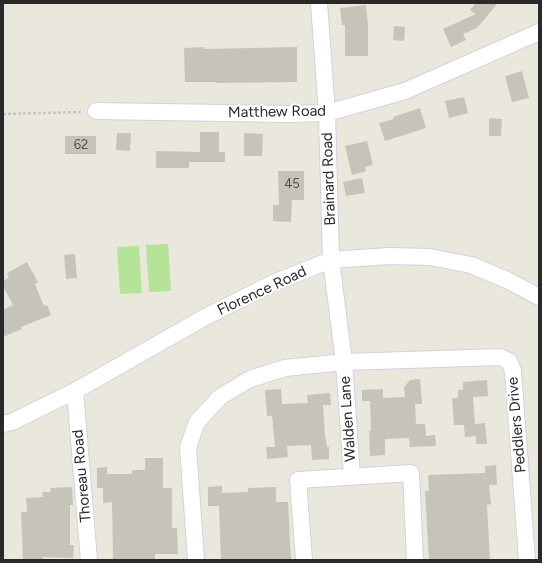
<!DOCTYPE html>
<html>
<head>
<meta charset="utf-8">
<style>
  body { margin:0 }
  #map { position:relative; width:542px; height:563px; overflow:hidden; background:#eae7dc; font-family:Figtree,sans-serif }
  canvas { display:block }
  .frame { position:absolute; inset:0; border:4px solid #292929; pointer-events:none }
</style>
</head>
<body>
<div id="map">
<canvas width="542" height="563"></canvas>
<div class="frame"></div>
</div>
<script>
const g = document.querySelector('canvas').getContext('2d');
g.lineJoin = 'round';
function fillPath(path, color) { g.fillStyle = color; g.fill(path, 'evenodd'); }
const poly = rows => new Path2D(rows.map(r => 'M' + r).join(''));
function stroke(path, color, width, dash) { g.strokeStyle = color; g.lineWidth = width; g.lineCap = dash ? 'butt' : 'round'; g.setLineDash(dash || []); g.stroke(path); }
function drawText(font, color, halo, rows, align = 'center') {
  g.font = font + ' Figtree,sans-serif'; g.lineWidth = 4; g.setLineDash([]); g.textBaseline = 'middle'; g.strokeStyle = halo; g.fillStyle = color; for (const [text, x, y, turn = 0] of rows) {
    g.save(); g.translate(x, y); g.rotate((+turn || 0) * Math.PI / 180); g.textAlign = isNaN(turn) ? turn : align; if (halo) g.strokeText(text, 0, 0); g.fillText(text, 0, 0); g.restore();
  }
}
fillPath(poly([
  [168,244,171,291,149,292,146,245],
  [139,246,142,293,120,294,117,247]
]), '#b5e498');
fillPath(poly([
  [476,3,498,3,477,28,463,34,466,40,451,47,443,29,476,14,470,10],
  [366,5,368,26,368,56,345,56,345,25,342,25,340,8],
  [394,26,405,27,404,41,393,40],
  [204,47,204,49,297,47,297,82,216,83,216,82,185,82,184,48],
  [522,71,529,98,512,102,505,76],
  [464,97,468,113,449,118,445,101],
  [420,108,426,128,385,141,379,123,394,119,393,117],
  [489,118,502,119,501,136,489,136],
  [200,132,219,132,219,152,225,152,225,162,189,162,189,168,156,168,156,151,200,152],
  [117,133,131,133,130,151,116,150],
  [244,133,263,134,262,156,244,156],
  [65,136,96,136,96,154,65,154],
  [367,141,373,165,365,167,366,171,352,175,345,146],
  [278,171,304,171,304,200,292,200,291,222,273,221,273,205,279,205],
  [362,178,365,193,346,196,343,182],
  [75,254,77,278,66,279,64,255],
  [27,262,38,282,35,284,44,306,47,305,51,315,21,327,22,329,3,337,3,310,13,305,3,286,3,281,9,278,7,273],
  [420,379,422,404,415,404,416,424,425,424,426,436,435,435,436,446,410,447,409,438,385,439,385,455,370,456,369,431,371,431,370,401,362,401,362,390,383,389,383,398,405,397,404,387,410,380],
  [487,380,488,396,473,397,475,424,485,423,487,444,476,444,476,436,465,437,464,425,454,425,452,398,458,398,458,390,463,390,463,382],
  [281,389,282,404,308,403,307,395,330,393,331,405,323,405,325,435,327,447,329,447,329,459,312,460,311,445,287,446,288,457,267,459,266,447,275,447,272,416,267,416,265,390],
  [145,458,163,458,163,488,172,488,172,528,177,528,178,554,155,554,155,560,113,560,112,502,103,503,103,488,97,488,97,468,107,467,107,474,132,474,132,470,145,470],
  [496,465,497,485,489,485,491,504,487,505,490,560,429,560,425,491,429,491,428,475,485,473,485,466],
  [222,486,222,493,248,492,248,488,276,487,276,502,288,502,291,560,221,560,219,506,208,506,208,487],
  [72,487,73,505,70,505,70,545,74,545,73,558,43,557,43,560,23,560,21,512,27,512,26,498,43,497,42,492,51,492,50,488]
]), '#c6c3bb');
const minor = poly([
  [319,3,327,113,331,260,344,362,352,476],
  [96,111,288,114,327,113,405,91,539,32],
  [75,391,89,560],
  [3,424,12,422,75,391,207,316,273,283,331,260,389,256,430,257,471,265,507,280,539,297],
  [196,560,188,447,197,422,220,397,250,379,285,368,344,362,500,357,509,361,513,371,527,560],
  [304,560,298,480,411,473,415,560]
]);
stroke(minor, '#d1d1e1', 18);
stroke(poly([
  [3,114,82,112]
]), '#c7c7c7', 2.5, [3, 2]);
stroke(minor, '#fff', 16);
drawText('13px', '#50504e', null, [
  ["62",81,145],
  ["45",292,184]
]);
drawText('15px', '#292929', '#fff', [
  ["Matthew Road",277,112,-1],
  ["Brainard Road",329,179,-92],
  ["Florence Road",262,291,-25],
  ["Walden Lane",348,419,-94],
  ["Peddlers Drive",517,425,-95],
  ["Thoreau Road",82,476,-95]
]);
</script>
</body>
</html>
